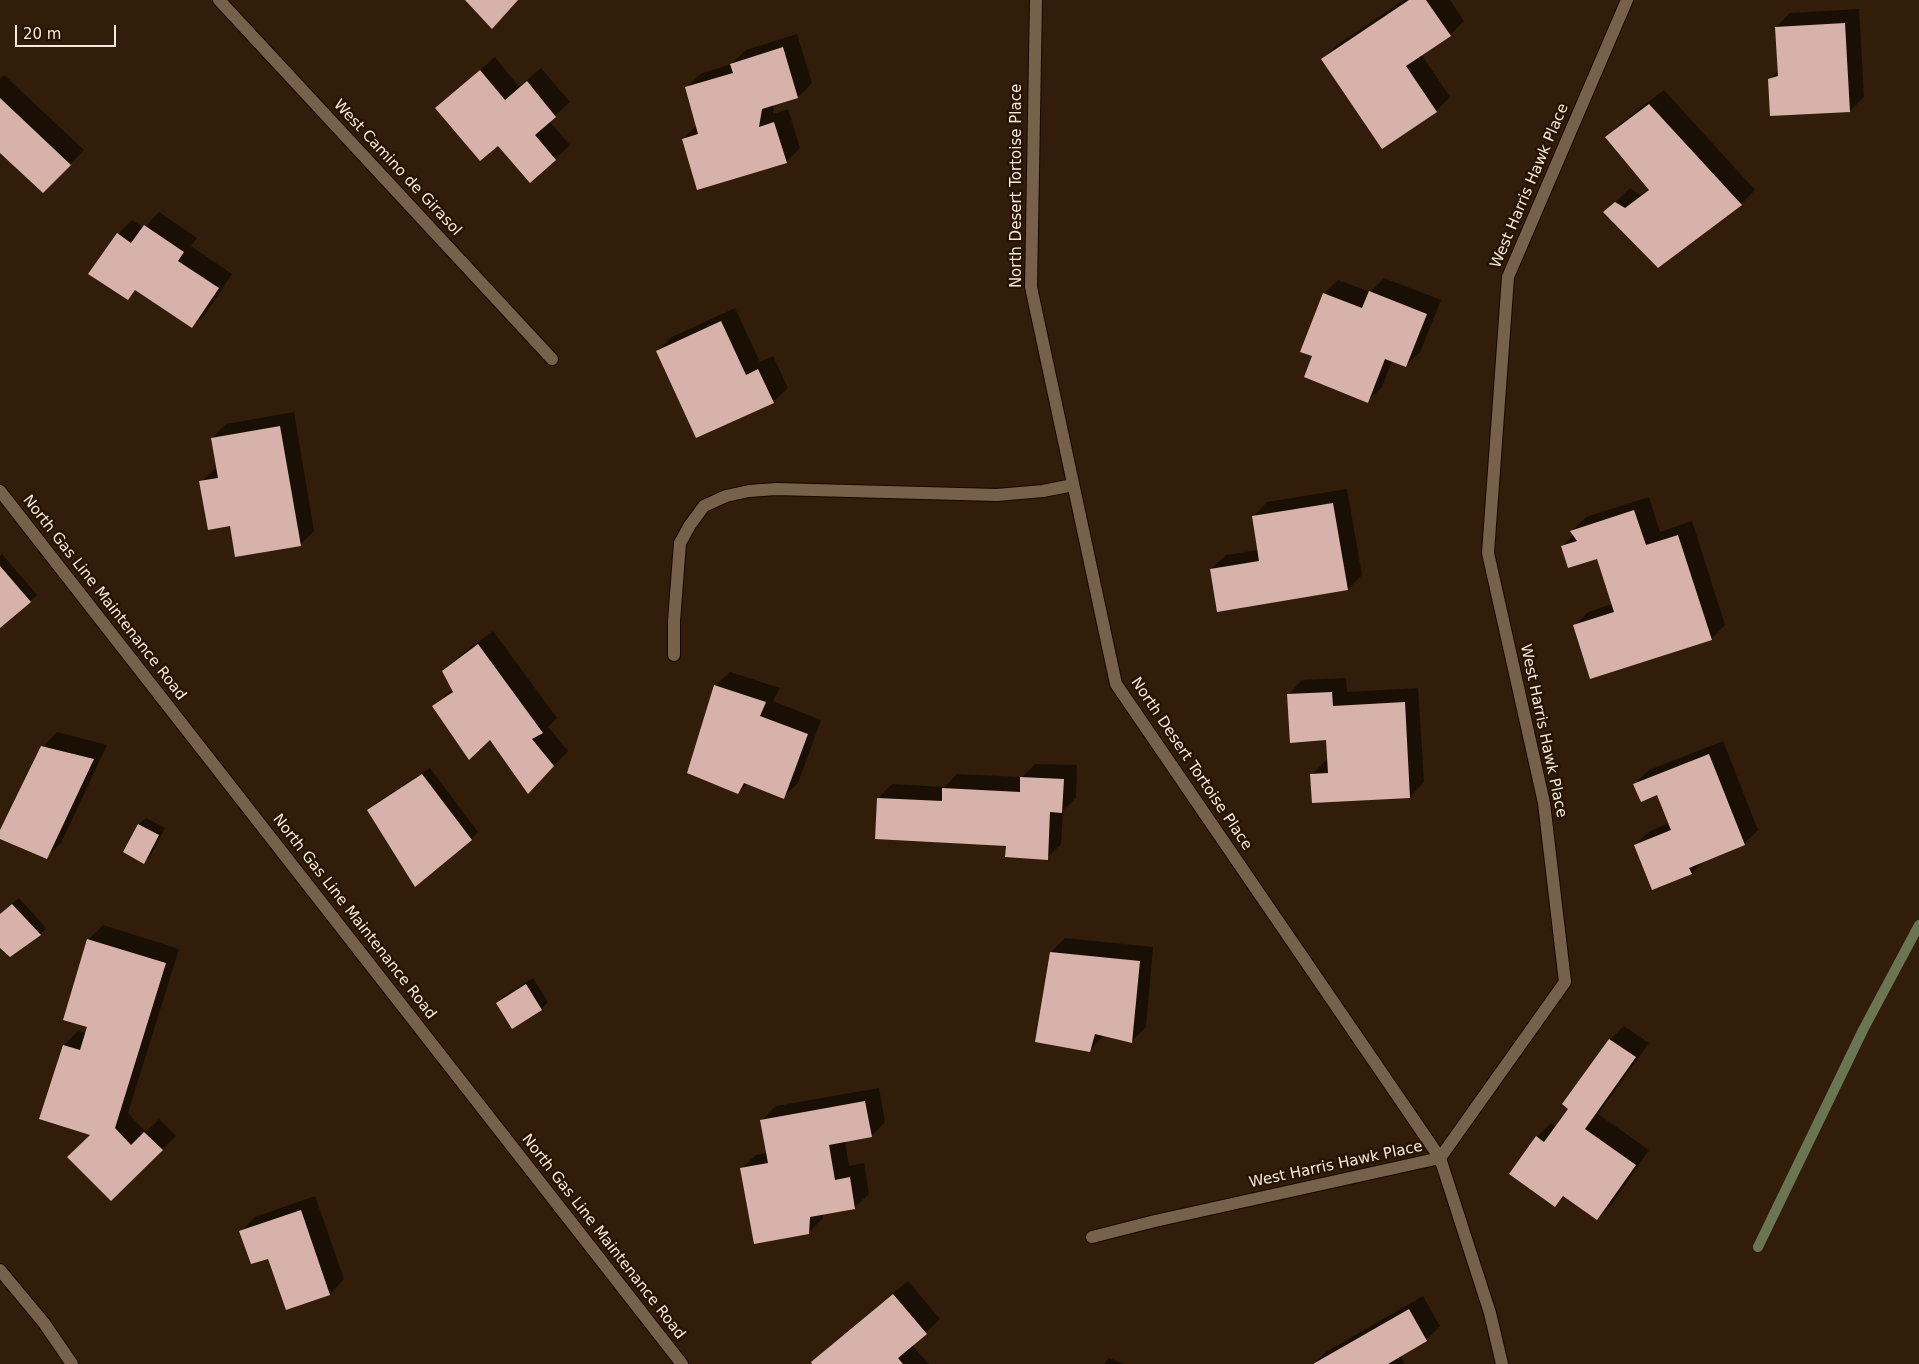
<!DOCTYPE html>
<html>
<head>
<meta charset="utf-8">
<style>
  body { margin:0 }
  #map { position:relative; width:1919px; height:1364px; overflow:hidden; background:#311d09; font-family:"DejaVu Sans",sans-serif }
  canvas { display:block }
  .scale { position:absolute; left:15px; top:25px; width:101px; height:22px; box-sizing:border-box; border:2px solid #f7e9dd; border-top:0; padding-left:6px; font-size:15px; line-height:18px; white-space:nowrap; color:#f7e9dd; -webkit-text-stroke:4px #271402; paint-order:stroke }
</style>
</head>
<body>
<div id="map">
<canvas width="1919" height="1364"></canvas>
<div class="scale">20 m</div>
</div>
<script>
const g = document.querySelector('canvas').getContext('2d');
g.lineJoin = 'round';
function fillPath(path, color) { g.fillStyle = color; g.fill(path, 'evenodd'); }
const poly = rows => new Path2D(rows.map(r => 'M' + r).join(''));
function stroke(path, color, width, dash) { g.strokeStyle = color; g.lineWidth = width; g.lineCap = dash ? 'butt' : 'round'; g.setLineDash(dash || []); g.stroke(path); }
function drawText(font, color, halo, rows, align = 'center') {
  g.font = font + ' "DejaVu Sans",sans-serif'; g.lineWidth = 5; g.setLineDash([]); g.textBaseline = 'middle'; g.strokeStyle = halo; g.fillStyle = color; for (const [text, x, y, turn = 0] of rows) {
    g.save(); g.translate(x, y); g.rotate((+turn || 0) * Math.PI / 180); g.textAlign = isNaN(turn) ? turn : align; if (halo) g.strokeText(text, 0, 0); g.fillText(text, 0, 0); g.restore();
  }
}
fillPath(poly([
  [1404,0,1450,0,1464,21,1450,35,1421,54,1450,97,1436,111,1323,59,1337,45],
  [1859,9,1864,97,1850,111,1770,79,1778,71,1776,27,1790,13],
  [797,34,812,83,798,97,774,104,773,114,788,109,800,148,786,162,683,139,697,125,686,88,700,74,731,64,746,50],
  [495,57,519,87,541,68,570,102,549,121,570,145,530,181,498,144,437,108],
  [4,75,84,150,43,192,0,151,0,79],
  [1664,90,1755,190,1741,204,1658,267,1605,212,1630,188,1640,195,1649,188,1607,137,1621,123],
  [159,212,197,238,191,246,232,274,206,313,192,327,136,290,127,299,118,234,132,220,144,228],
  [1384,278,1441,300,1420,352,1405,366,1392,361,1382,387,1368,401,1314,355,1324,294,1338,280,1370,292],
  [735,308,760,362,773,356,788,388,773,402,657,351,672,337],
  [294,412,314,531,300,545,231,525,201,482,217,467,212,438,226,424],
  [1347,489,1362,575,1348,589,1211,569,1226,555,1258,550,1253,517,1267,502],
  [1649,497,1660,532,1692,521,1725,625,1711,639,1574,626,1588,612,1612,604,1597,557,1563,546,1574,534,1572,531,1586,517],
  [2,554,37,595,0,627,0,556],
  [493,631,557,718,548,727,568,751,542,778,491,738,434,706,453,689,444,671,458,657],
  [730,672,780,688,773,701,821,720,798,783,783,797,748,783,737,793,715,686],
  [1346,678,1347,692,1418,688,1424,782,1410,797,1314,802,1312,775,1326,760,1328,760,1327,739,1288,695,1302,680],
  [57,732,107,745,61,843,46,857,0,837,0,833,43,747],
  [1723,741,1758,830,1744,844,1705,860,1692,873,1635,845,1650,831,1669,823,1658,793,1634,784,1649,770],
  [1035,764,1077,765,1076,798,1063,810,1061,844,1047,858,878,798,892,784,945,787,957,774,1022,777],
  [430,768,478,832,471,839,369,810,376,803],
  [146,818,165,828,151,855,144,862,125,852,139,824],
  [19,898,46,928,40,934,0,946,0,914],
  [103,925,179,949,128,1113,146,1132,159,1119,176,1136,111,1199,92,1134,64,1045,78,1031,86,1033,88,1026,64,1019,89,939],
  [1065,938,1153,947,1146,1027,1132,1041,1104,1035,1089,1051,1051,952],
  [533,978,548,1002,541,1009,513,1027,497,1003,504,996],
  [1624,1026,1649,1043,1598,1114,1649,1150,1611,1205,1597,1219,1565,1196,1555,1205,1537,1137,1551,1123,1556,1127,1570,1109,1610,1040],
  [879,1088,885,1122,871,1136,845,1141,849,1166,864,1163,869,1194,854,1208,823,1213,823,1218,808,1233,741,1169,756,1155,767,1153,762,1120,776,1106],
  [315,1196,344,1279,330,1294,287,1309,269,1257,241,1231,255,1217],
  [908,1281,940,1319,912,1345,929,1364,814,1364,813,1362,827,1348],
  [1423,1296,1440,1326,1426,1340,1400,1356,1405,1364,1313,1364,1326,1352],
  [1109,1358,1124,1364,1104,1364]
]), '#0007');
stroke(poly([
  [1758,1247,1863,1030,1919,925]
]), '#6a7651', 10);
fillPath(poly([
  [465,0,518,0,492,29],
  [1409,0,1426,0,1451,36,1406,66,1437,112,1382,149,1321,59],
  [1845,23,1850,112,1770,116,1768,79,1778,76,1775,27],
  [783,47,798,98,762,109,759,127,774,122,787,163,697,190,682,139,698,134,685,87,733,73,730,64],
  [480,70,505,100,527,81,556,117,535,135,556,160,530,183,498,146,480,161,435,108],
  [0,98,71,165,43,193,0,153],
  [1649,104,1742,205,1658,268,1603,212,1615,202,1625,208,1649,190,1605,137],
  [144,225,184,252,178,261,219,288,192,328,135,290,128,300,88,274,117,233,131,243],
  [1369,291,1427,314,1406,367,1385,359,1368,403,1304,377,1312,356,1300,352,1323,293,1362,308],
  [721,321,746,375,758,369,774,403,696,438,656,351],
  [280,426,301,546,235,557,230,526,208,530,199,481,218,478,211,438],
  [1333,503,1348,590,1217,612,1210,569,1259,561,1252,516],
  [1634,510,1646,545,1678,535,1712,640,1590,679,1573,625,1614,612,1597,559,1568,568,1561,546,1577,541,1570,531],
  [0,566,31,602,0,628],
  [478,644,543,733,532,739,554,766,528,794,490,740,469,760,432,706,453,692,442,671],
  [714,685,766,702,760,716,808,734,784,799,744,783,738,794,687,773],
  [1332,692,1333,706,1405,702,1410,798,1312,803,1310,774,1328,773,1326,740,1290,743,1287,694],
  [41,746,94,759,47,859,0,839,0,830],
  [1709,754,1745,845,1689,868,1692,874,1652,890,1634,845,1671,830,1657,795,1641,802,1633,784],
  [422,774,472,840,415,887,367,810],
  [1020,777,1064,779,1062,813,1050,812,1048,860,1005,857,1006,846,875,839,877,798,942,801,942,788,1020,792],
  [138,824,159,835,144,864,123,852],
  [12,904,41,935,10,957,0,948,0,914],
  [87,939,166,963,115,1128,131,1145,144,1132,163,1150,111,1201,67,1157,90,1135,39,1119,63,1045,80,1050,87,1027,63,1020],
  [1050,952,1140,961,1132,1043,1095,1034,1090,1052,1035,1042],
  [526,984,542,1010,512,1029,496,1003],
  [1609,1039,1636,1057,1585,1129,1636,1165,1597,1220,1563,1196,1555,1207,1509,1174,1536,1136,1544,1142,1568,1109,1562,1104],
  [865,1101,872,1137,829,1145,835,1180,850,1177,855,1209,810,1217,809,1234,754,1244,740,1168,768,1163,760,1120],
  [301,1210,330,1295,286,1310,268,1259,251,1264,239,1231],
  [893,1294,927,1334,898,1358,903,1364,812,1364,811,1362],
  [1409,1309,1427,1341,1388,1364,1313,1364]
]), '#d7b2ab');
const service = poly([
  [0,491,682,1364],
  [674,655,674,621,680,543,690,525,704,506,726,496,749,491,776,489,997,495,1043,491,1073,485]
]);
const minor = poly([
  [219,0,552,359],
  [1036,0,1031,287,1116,684,1440,1158,1490,1313,1502,1364],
  [1092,1237,1155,1221,1440,1158,1565,982,1544,803,1488,553,1508,277,1627,0],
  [0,1270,44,1323,72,1364]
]);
stroke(service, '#180700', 14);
stroke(minor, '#180700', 14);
stroke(service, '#78614b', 12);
stroke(minor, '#78614b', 12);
drawText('15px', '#f7e9dd', '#271402', [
  ["West Camino de Girasol",397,168,47],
  ["North Desert Tortoise Place",1017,186,-90],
  ["West Harris Hawk Place",1530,186,-67],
  ["North Gas Line Maintenance Road",104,598,52],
  ["West Harris Hawk Place",1543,731,78],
  ["North Desert Tortoise Place",1191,764,56],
  ["North Gas Line Maintenance Road",354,917,52],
  ["West Harris Hawk Place",1336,1165,-12],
  ["North Gas Line Maintenance Road",603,1237,52]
]);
</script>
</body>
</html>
